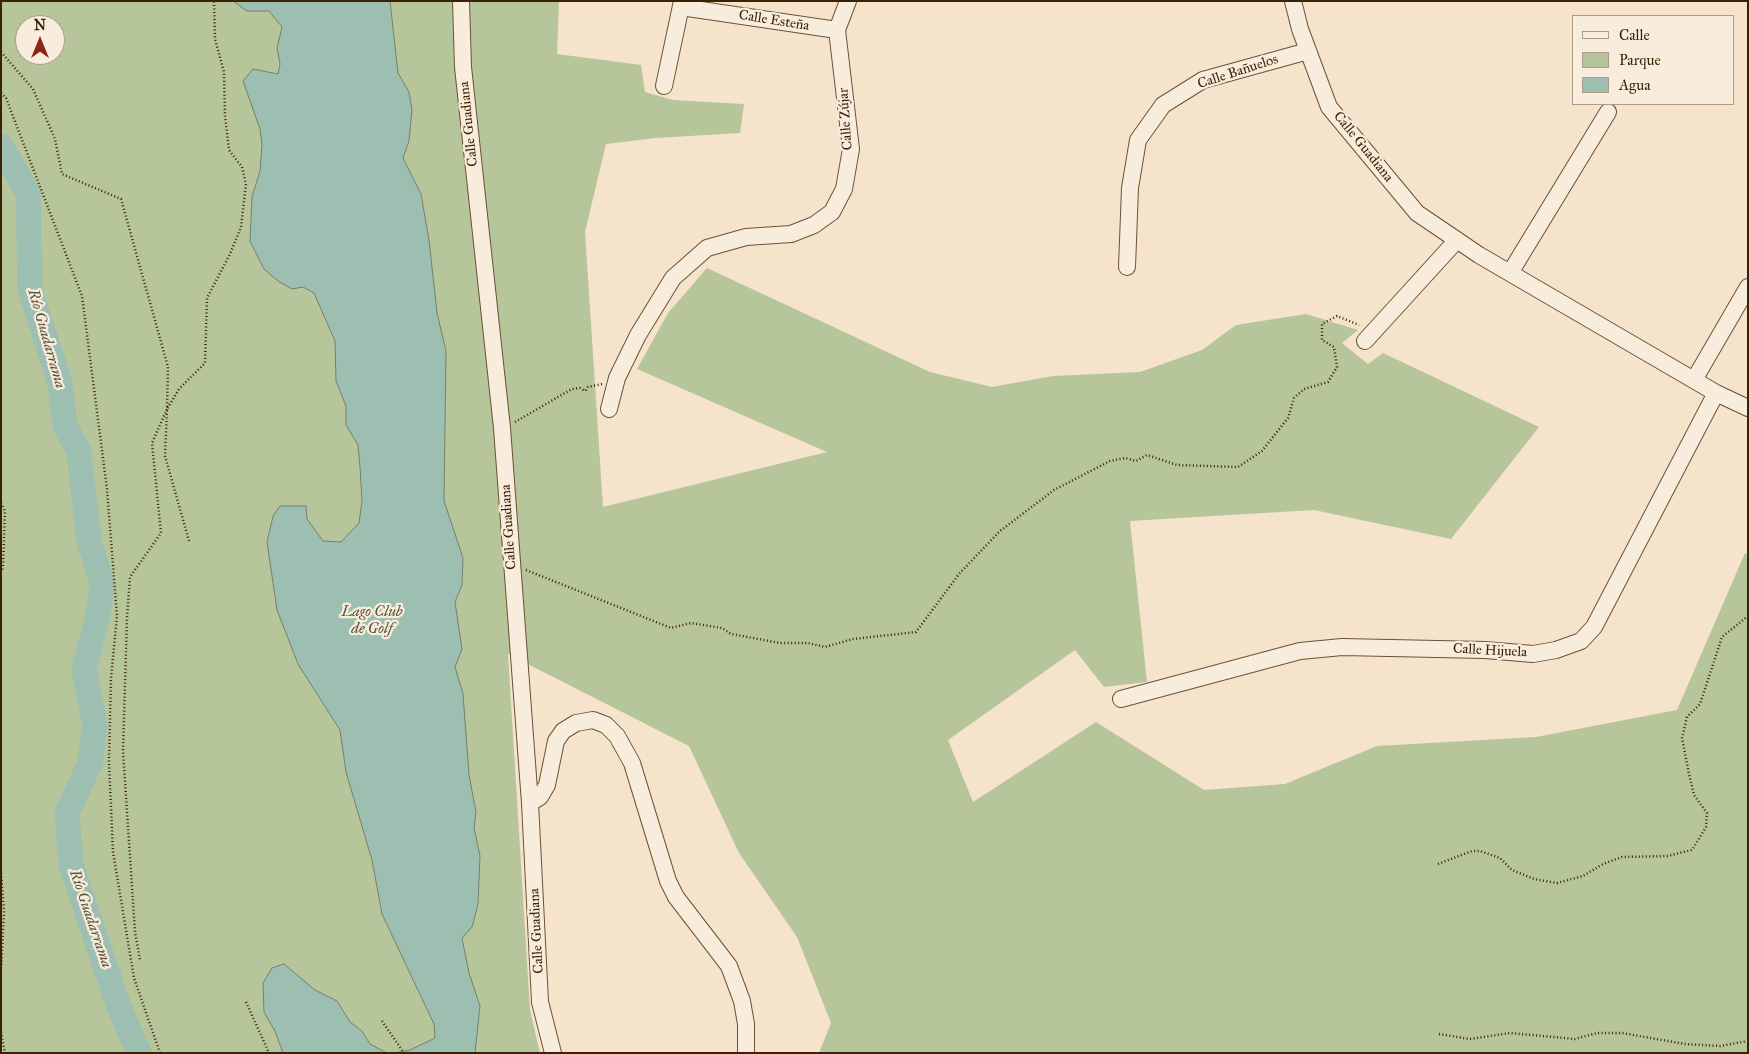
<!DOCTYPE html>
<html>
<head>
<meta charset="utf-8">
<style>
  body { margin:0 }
  #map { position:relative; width:1749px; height:1054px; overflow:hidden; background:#f5e3cb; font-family:"IM FELL Great Primer",serif }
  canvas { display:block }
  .frame { position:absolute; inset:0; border:2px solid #3b2204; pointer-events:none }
  .legend { position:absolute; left:1572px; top:15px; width:162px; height:90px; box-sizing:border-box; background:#f8eddd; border:1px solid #ac9c86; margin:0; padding:6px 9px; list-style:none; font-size:15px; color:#3b2204 }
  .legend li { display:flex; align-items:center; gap:10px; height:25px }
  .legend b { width:25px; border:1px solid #ac9c86 }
  .north { position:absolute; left:15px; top:15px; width:50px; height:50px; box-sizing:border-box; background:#f8eddd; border:1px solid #ac9c86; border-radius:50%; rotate:0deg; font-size:14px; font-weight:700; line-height:20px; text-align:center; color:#3b2204 }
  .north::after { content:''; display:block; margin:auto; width:18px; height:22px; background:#8f2418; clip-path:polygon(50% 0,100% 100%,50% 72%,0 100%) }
</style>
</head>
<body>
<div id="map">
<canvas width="1749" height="1054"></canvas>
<div class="frame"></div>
<ul class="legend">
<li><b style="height:6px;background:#f8eddd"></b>Calle</li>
<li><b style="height:14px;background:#b7c59b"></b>Parque</li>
<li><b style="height:14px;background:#9dbfb2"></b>Agua</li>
</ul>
<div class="north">N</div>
</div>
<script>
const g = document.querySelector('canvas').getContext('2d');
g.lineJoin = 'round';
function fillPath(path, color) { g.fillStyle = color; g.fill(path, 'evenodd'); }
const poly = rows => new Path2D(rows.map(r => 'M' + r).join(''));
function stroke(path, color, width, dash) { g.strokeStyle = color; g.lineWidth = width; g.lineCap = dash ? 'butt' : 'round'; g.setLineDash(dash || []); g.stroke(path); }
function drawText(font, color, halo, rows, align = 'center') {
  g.font = font + ' "IM FELL Great Primer",serif'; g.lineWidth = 4.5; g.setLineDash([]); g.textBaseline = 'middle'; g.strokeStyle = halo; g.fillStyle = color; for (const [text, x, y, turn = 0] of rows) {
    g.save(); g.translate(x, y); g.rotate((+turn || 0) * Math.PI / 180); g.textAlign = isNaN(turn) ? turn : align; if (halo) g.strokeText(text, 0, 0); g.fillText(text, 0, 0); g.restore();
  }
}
fillPath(poly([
  [1,1,559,1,557,54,641,65,645,92,673,100,744,104,740,133,656,138,606,144,585,232,603,507,827,452,637,369,668,313,707,268,930,372,992,387,1053,376,1140,372,1202,350,1236,325,1306,314,1358,330,1342,343,1368,364,1383,353,1539,427,1451,539,1314,510,1130,521,1147,682,1104,687,1075,650,948,740,973,802,1096,722,1204,790,1285,784,1377,746,1536,737,1677,710,1745,553,1748,555,1748,1053,819,1053,831,1023,797,937,739,853,689,746,508,654,530,1010,540,1053,1,1053],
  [25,25,55,25,55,55,25,55]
]), '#b7c59b');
const water = poly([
  [233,1,390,1,398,73,409,92,412,110,409,141,403,158,421,194,429,240,437,313,446,351,444,501,463,558,462,585,455,602,462,649,455,667,463,694,469,775,476,812,474,828,480,856,478,904,472,927,462,938,469,973,480,1006,475,1053,394,1053,410,1050,435,1038,434,1024,382,914,372,860,346,772,340,730,298,664,277,610,267,542,273,516,280,506,306,506,307,519,323,541,341,542,359,523,362,501,360,467,358,445,346,425,346,406,336,381,335,341,314,293,303,287,292,289,278,281,264,269,250,241,252,197,260,171,262,144,260,129,243,81,253,69,278,74,280,64,277,48,282,27,269,11,247,11,233,1],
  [284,964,315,990,337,1001,350,1022,362,1031,370,1044,387,1053,283,1053,275,1031,264,1012,263,983,272,968,284,964]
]);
fillPath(water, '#9dbfb2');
stroke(water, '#76806c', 1);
stroke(poly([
  [1,146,28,193,30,291,59,379,65,426,79,452,89,541,102,582,99,611,84,670,95,725,90,763,67,813,71,864,119,1007,139,1053]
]), '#9dbfb2', 25);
const street = poly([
  [461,1,463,67,502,428,530,803,540,1002,553,1053],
  [1293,1,1300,29,1329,107,1417,213,1479,255,1716,393,1748,408],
  [681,7,837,30],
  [664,86,682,1],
  [1127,267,1130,188,1138,140,1163,105,1203,80,1308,51],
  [1510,273,1608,112],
  [1365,341,1457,240],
  [1694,380,1748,287],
  [609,409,617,378,638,335,673,278,707,248,746,237,791,234,814,225,832,212,844,189,851,149,837,30,848,1],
  [1121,699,1300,651,1342,647,1485,650,1533,654,1556,650,1581,641,1594,627,1716,393],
  [530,803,540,797,547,785,556,741,563,731,576,723,593,720,606,725,617,736,632,763,668,881,676,897,729,966,742,1001,746,1024,746,1053]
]);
stroke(street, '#6a5236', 18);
stroke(poly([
  [1,52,33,89,55,139,62,174,121,199,168,367,167,409,152,443,161,533,130,577,127,618,123,751,135,932,140,960],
  [1,93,6,98,82,296,107,489,117,616,111,678,109,762,113,852,134,978,160,1053],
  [515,422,572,389,580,388,585,391,588,387,602,384],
  [1,503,5,511,3,568,1,571],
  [189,541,165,456,167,409,179,389,205,363,207,298,230,254,241,227,246,184,242,167,229,150,225,116,224,72,215,39,214,1],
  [526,570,671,628,691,623,722,628,731,634,780,643,808,643,825,647,853,639,916,632,959,574,1000,531,1054,490,1110,461,1125,458,1136,461,1147,455,1177,465,1238,467,1262,451,1288,418,1294,398,1304,389,1328,382,1337,367,1334,347,1322,340,1322,324,1337,316,1359,325],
  [1438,864,1472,851,1480,851,1500,858,1512,870,1534,879,1557,883,1583,876,1603,864,1622,857,1667,856,1692,850,1706,827,1707,813,1694,795,1689,774,1682,738,1687,717,1700,704,1722,637,1748,616],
  [1,873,4,911,1,972],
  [246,1002,269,1053],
  [382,1021,404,1053],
  [1,1032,5,1053],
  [1439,1034,1470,1039,1510,1033,1575,1039,1597,1033,1622,1033,1685,1044,1720,1046,1748,1041]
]), '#3b2204', 2.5, [1, 2.5]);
stroke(street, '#f8eddd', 16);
drawText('14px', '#3b2204', '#f8eddd', [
  ["Calle Esteña",774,21,9],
  ["Calle Bañuelos",1238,72,-18],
  ["Calle Zújar",846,119,-94],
  ["Calle Guadiana",469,124,-96],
  ["Calle Guadiana",1363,147,51],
  ["Calle Guadiana",509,527,-94],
  ["Calle Hijuela",1490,651,3],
  ["Calle Guadiana",537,931,-93]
]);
drawText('italic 15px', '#585138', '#f8eddd', [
  ["Río Guadarrama",46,339,74],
  ["Lago Club",372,612],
  ["de Golf",372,629],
  ["Río Guadarrama",90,919,71]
]);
</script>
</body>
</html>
